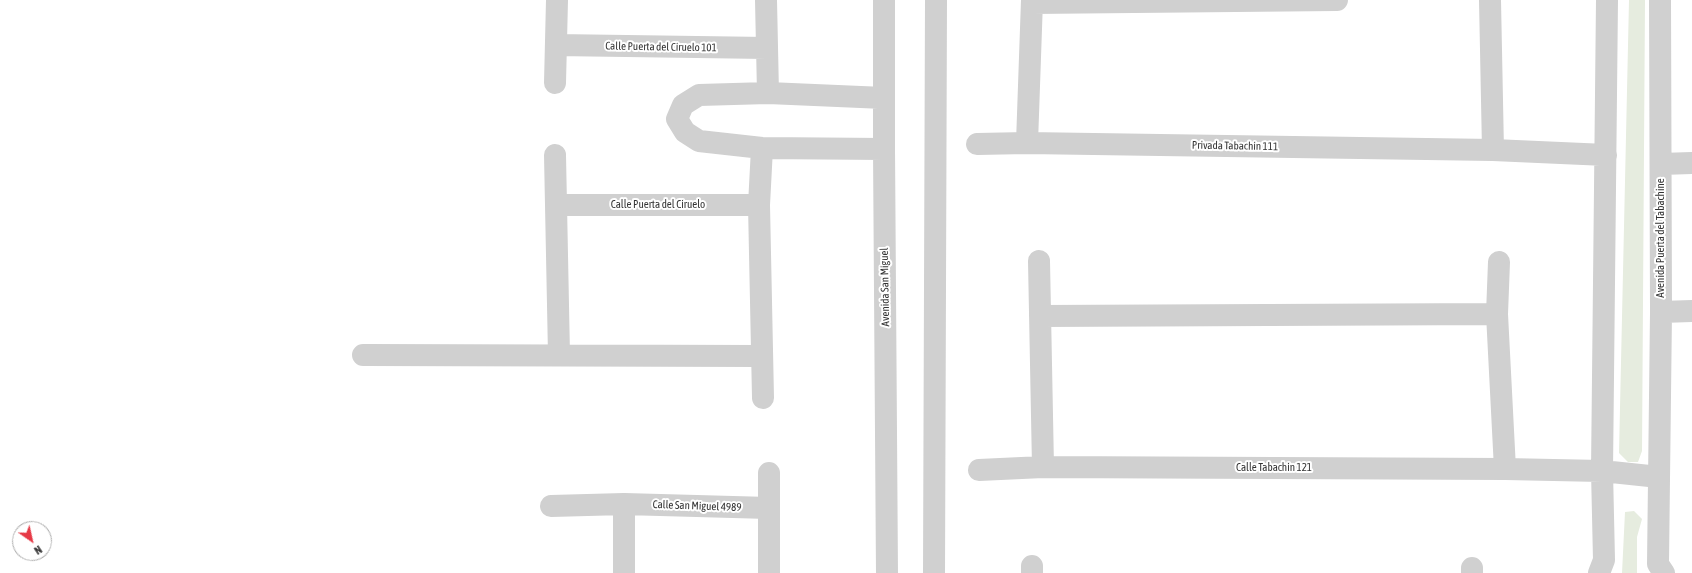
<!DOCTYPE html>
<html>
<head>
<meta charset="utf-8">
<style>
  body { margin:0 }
  #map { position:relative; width:1692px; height:573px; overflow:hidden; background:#fff; font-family:"Asap Condensed",sans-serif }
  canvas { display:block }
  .north { position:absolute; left:12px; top:521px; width:40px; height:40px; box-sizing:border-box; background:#fff; border:1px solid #adadad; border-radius:50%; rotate:146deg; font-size:11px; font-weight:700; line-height:16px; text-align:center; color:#333 }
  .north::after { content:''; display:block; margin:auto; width:14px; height:18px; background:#e63946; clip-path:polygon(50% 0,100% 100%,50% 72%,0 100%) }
</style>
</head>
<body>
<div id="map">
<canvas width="1692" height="573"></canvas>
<div class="north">N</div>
</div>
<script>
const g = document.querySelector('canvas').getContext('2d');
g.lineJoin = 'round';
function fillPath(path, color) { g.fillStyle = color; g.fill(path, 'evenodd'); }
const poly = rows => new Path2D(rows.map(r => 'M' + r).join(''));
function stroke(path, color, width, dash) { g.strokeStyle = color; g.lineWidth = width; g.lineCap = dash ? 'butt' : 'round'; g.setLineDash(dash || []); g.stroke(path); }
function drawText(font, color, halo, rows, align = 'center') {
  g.font = font + ' "Asap Condensed",sans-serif'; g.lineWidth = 4; g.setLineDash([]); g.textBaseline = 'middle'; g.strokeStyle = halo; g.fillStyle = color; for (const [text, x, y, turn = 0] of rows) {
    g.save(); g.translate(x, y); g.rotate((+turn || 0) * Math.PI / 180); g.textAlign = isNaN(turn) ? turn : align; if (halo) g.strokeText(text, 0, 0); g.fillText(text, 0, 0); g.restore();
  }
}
fillPath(poly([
  [1629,0,1645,0,1642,451,1638,462,1628,462,1619,453],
  [1634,511,1642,519,1637,537,1637,573,1622,573,1625,512]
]), '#e6ecdf');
stroke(poly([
  [766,0,768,93],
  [884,0,884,149,887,573],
  [1490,0,1493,150],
  [1660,0,1661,312,1658,564,1664,573],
  [1032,3,1337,0],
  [556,45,767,48],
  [555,83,557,0],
  [884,98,768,93,699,95,683,105,677,119,685,132,699,141,762,148,884,149],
  [1027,143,1032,0],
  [977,144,1027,143,1493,150,1606,155],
  [762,148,759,205,763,398],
  [555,155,559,355],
  [1661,164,1692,163],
  [556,205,759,205],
  [1039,261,1043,467],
  [1499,262,1497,314,1505,469],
  [1661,312,1692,311],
  [1040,316,1497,314],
  [363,355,762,356],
  [979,470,1043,467,1505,469,1602,471,1659,477],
  [769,473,769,573],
  [624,504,624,573],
  [551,506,624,504,769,508],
  [1472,568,1472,573],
  [934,573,936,0],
  [1032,573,1032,566],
  [1599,573,1604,560,1602,471,1607,0]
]), '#d0d0d0', 22);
drawText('11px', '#333', '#fff', [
  ["Calle Puerta del Ciruelo 101",661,47,1],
  ["Privada Tabachin 111",1235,146,1],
  ["Calle Puerta del Ciruelo",658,205],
  ["Avenida Puerta del Tabachine",1661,238,-90],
  ["Avenida San Miguel",885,287,-91],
  ["Calle Tabachin 121",1274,468],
  ["Calle San Miguel 4989",697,506,2]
]);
</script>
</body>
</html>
